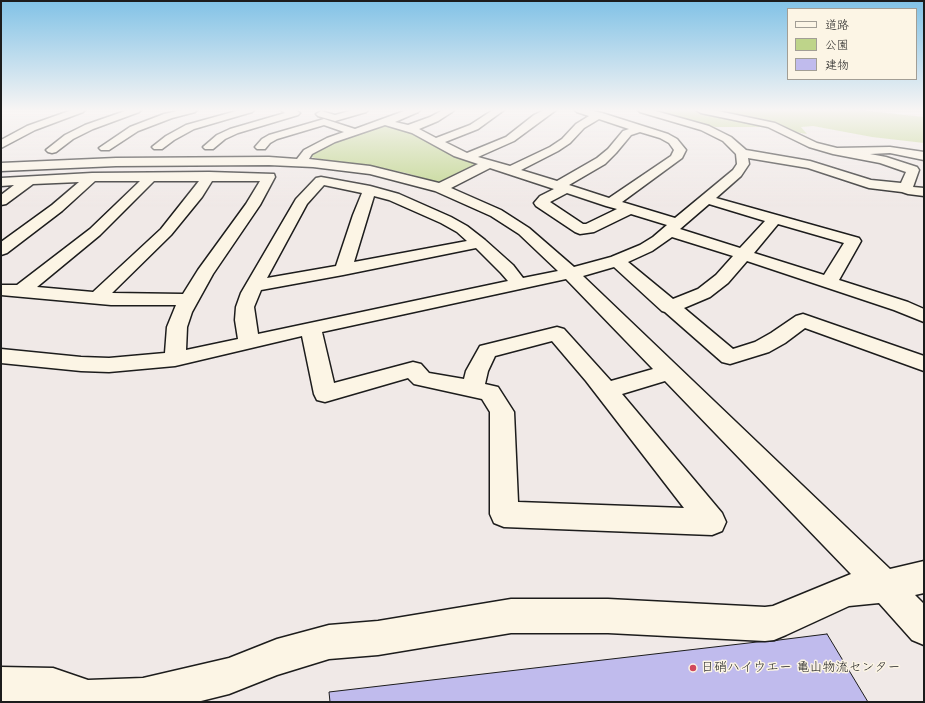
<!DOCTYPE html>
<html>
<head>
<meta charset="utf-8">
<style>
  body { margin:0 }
  #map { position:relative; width:925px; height:703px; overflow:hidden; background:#f0e9e7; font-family:"Shantell Sans","Klee One",sans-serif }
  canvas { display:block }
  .frame { position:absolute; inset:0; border:2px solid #1c1c1c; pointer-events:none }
  .legend { position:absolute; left:787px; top:8px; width:130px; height:72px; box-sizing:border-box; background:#fcf5e5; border:1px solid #a29e95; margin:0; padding:5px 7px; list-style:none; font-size:12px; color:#1c1c1c }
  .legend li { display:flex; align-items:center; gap:8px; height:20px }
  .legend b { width:20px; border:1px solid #a29e95 }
</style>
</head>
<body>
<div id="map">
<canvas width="925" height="703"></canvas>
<div class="frame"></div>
<ul class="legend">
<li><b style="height:5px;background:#fcf5e5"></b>道路</li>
<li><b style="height:11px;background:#bed48a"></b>公園</li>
<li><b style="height:11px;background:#c0bbed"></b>建物</li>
</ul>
</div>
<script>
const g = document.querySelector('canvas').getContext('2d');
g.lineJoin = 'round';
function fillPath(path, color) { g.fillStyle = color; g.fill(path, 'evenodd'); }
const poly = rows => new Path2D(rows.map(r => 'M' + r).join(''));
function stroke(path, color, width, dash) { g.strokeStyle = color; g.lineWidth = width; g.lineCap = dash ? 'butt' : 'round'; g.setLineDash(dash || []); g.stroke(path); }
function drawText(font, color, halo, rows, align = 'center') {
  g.font = font + ' "Shantell Sans","Klee One",sans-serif'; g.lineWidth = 3; g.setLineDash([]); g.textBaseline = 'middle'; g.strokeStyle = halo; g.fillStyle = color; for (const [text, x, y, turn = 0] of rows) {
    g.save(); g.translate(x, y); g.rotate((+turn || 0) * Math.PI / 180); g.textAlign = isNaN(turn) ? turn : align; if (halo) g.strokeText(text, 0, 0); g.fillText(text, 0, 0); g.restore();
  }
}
fillPath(poly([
  [654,110,859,110,924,117,924,143,872,137,813,126,801,127,807,134,764,127,715,127],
  [386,125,406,130,477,163,478,167,447,181,437,182,406,173,373,166,320,159,311,157,310,154,334,141]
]), '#bed48a');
const building = poly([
  [827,634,868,702,330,702,329,692,757,642,774,641,779,640,827,634]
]);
fillPath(building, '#c0bbed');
stroke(building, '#1c1c1c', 1);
const minor = poly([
  [72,110,85,110,83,112,35,130,1,148,1,140,27,126,72,110],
  [128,110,141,110,139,112,93,129,73,139,56,152,52,153,48,152,46,150,65,135,85,125,128,110],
  [182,110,197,110,195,112,172,118,138,131,109,150,101,150,99,148,130,127,164,114,182,110],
  [240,110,254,110,252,112,194,129,174,140,162,149,154,149,152,147,166,136,186,125,240,110],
  [281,110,295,110,300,113,298,115,238,133,225,139,213,149,205,149,203,147,217,135,230,129,285,113,281,110],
  [353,110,368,110,366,112,335,121,318,116,316,114,321,111,335,115,353,110],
  [407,110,420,110,418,112,395,122,408,125,430,117,443,110,454,110,452,112,438,121,419,129,436,138,470,125,493,110,504,110,478,129,445,142,467,153,506,137,534,115,544,110,556,110,514,141,478,157,510,166,550,147,562,139,576,124,589,116,577,112,575,110,589,110,602,113,668,134,677,139,686,150,682,158,622,202,675,218,733,170,737,164,736,154,723,141,701,130,640,112,638,110,652,110,709,126,731,137,746,150,810,161,871,180,901,183,906,172,880,163,833,154,809,147,768,127,701,113,696,110,713,110,775,123,817,143,837,148,890,147,924,152,924,160,890,153,870,154,886,157,917,167,919,170,913,187,924,188,924,196,908,194,902,192,869,188,808,168,748,158,749,164,741,176,716,198,859,238,861,241,839,280,908,302,924,309,924,322,894,310,747,261,728,283,710,297,684,308,733,349,755,342,771,333,796,316,803,314,924,356,924,371,805,328,785,343,769,352,730,364,722,362,665,312,662,311,614,267,583,276,890,569,924,561,924,593,915,595,924,604,924,645,912,640,879,603,849,606,786,635,774,640,765,641,608,633,511,633,378,655,329,659,277,675,229,694,197,702,1,702,1,667,53,668,88,680,143,678,229,658,277,639,329,625,378,621,511,599,608,599,765,607,773,606,851,574,665,381,622,394,722,513,726,522,722,531,712,535,504,527,494,523,490,514,490,412,482,399,414,384,408,378,325,402,317,400,314,394,302,336,175,366,109,372,81,371,1,363,1,349,81,357,109,358,165,353,167,327,176,305,111,305,1,295,1,285,17,285,90,229,140,181,95,181,62,211,7,253,1,255,1,242,52,205,79,182,33,184,6,204,1,205,1,195,14,185,1,186,1,178,92,173,209,172,274,174,275,177,260,205,213,274,192,312,187,327,186,350,238,339,235,320,236,307,241,293,296,199,316,178,321,177,370,186,399,194,451,217,467,226,485,240,513,265,523,278,558,271,519,234,491,216,435,191,370,174,313,167,269,165,116,166,1,171,1,163,116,158,269,157,297,159,304,150,327,138,344,132,324,125,277,139,270,143,265,149,257,149,255,147,262,139,269,135,324,119,355,129,407,110],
  [599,119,629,129,623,131,608,149,597,158,557,181,521,170,558,151,570,143,584,128,599,119],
  [385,125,412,133,454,156,478,164,439,183,370,166,309,159,312,154,335,142,385,125],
  [640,132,660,138,669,143,674,150,671,156,609,198,569,185,605,164,616,153,631,135,640,132],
  [490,168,554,189,540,196,534,203,536,206,575,232,580,234,594,232,631,214,667,225,653,237,640,245,611,257,574,267,529,228,501,210,451,188,490,168],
  [154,181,199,181,161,229,93,292,37,287,100,235,154,181],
  [212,181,260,181,246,204,198,270,183,294,112,293,171,235,202,197,212,181],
  [324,185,362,193,353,215,336,266,267,278,307,204,324,185],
  [567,193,606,206,617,209,586,224,583,224,550,202,567,193],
  [374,196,389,200,441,223,457,232,467,241,354,262,374,196],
  [709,204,765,221,740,248,680,229,709,204],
  [778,224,844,243,824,275,754,253,778,224],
  [672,237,733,256,716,275,698,289,673,299,628,262,652,251,672,237],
  [476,248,501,273,508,281,258,334,254,307,261,290,343,275,476,248],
  [566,279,653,369,611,381,564,329,557,327,480,346,466,371,464,379,429,373,421,364,413,362,334,383,322,332,566,279],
  [552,341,586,381,684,508,518,502,514,412,498,387,485,384,488,371,495,356,552,341]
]);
stroke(minor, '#1c1c1c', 3);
fillPath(minor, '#fcf5e5');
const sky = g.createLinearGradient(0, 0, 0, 208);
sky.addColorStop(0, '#81c2e6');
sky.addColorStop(0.53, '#f8f5f4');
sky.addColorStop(1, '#f8f5f400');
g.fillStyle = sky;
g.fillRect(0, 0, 925, 208);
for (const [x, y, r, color] of [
  [693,668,4,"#d1495b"]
]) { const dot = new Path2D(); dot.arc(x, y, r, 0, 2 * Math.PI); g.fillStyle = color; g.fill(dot); stroke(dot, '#fcf5e5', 1.5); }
drawText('13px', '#1c1c1c', '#fcf5e5', [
  ["日硝ハイウエー 亀山物流センター",701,668]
], 'left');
</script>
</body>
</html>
